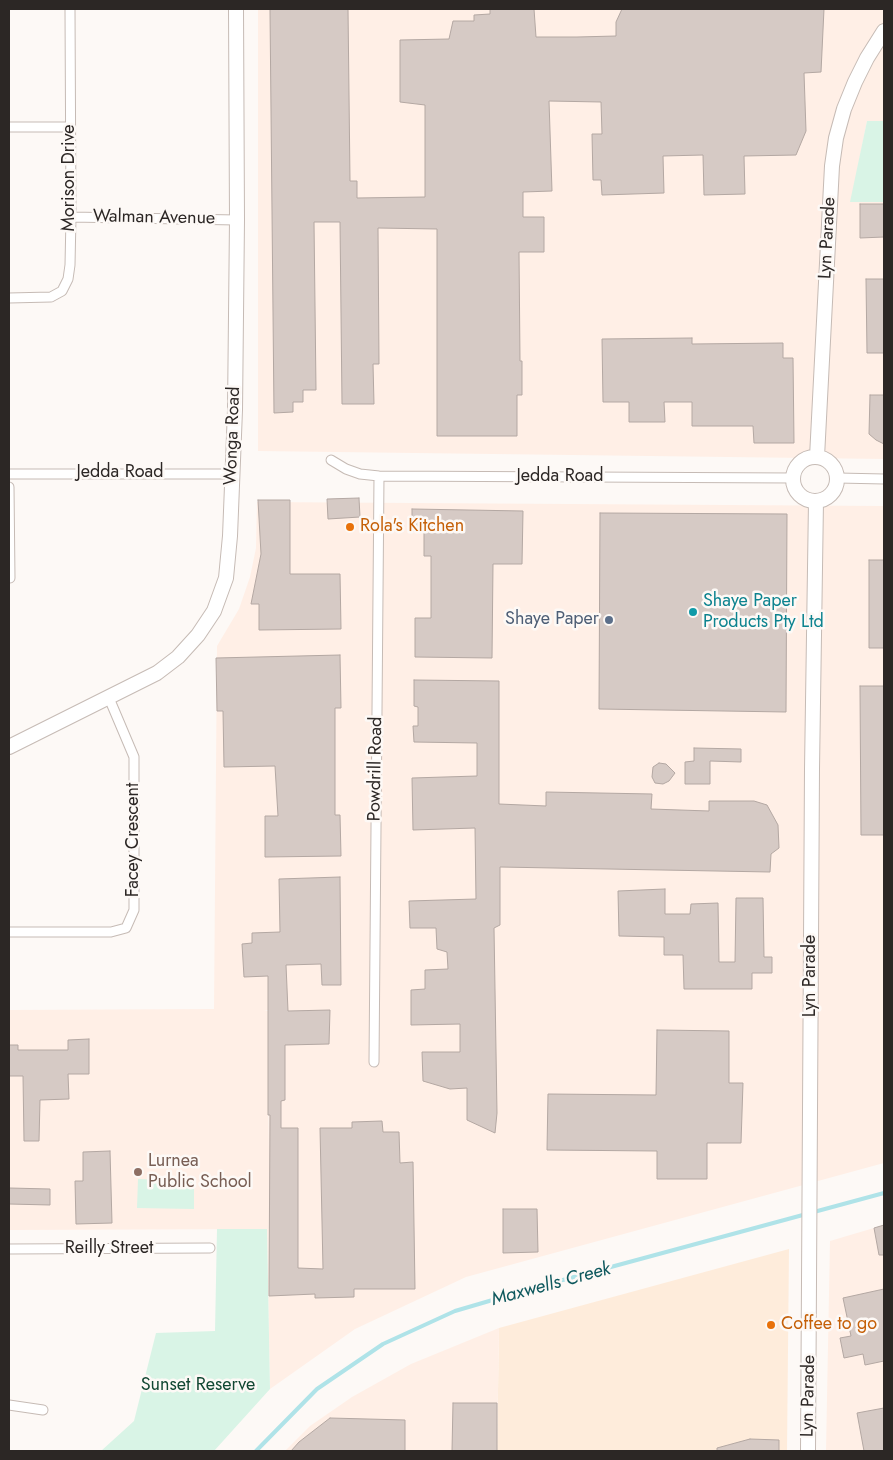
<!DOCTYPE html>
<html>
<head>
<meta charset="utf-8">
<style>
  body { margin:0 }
  #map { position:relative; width:893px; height:1460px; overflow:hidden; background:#fdf9f6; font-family:Jost,sans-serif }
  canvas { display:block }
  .frame { position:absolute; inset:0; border:10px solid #2c2725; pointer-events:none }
</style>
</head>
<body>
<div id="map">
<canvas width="893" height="1460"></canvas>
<div class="frame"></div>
</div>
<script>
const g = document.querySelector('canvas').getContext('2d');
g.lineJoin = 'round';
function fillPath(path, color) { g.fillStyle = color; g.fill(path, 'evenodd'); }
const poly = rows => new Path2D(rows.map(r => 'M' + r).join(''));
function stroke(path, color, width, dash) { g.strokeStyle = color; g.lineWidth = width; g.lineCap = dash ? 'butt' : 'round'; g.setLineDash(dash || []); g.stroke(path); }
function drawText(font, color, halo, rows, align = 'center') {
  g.font = font + ' Jost,sans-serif'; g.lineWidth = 5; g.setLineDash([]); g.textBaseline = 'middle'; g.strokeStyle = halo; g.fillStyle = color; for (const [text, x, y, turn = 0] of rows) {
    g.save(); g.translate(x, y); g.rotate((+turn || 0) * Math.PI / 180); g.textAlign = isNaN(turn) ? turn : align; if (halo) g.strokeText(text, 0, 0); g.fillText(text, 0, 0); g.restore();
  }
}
fillPath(poly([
  [789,1249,787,1451,497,1451,499,1328]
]), '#feecdb');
fillPath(poly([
  [258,9,884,9,884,121,867,121,851,202,884,202,884,459,258,451],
  [257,502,884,506,884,1163,466,1277,355,1329,270,1389,267,1229,9,1230,9,1010,214,1009,217,646,239,609,250,577,256,548],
  [264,1010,271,1010,268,1150,269,1011],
  [884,1225,884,1451,826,1451,830,1241],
  [499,1328,497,1451,285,1451,310,1426,352,1397,411,1364]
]), '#ffefe6');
fillPath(poly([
  [867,121,884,121,884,202,850,202],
  [138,1179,194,1181,194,1209,137,1208],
  [217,1229,267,1229,270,1389,214,1451,101,1451,134,1421,156,1333,215,1331]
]), '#d9f4e6');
stroke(poly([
  [256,1451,317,1389,383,1344,455,1311,537,1287,884,1193]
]), '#afe3e8', 4);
const building = poly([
  [270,9,348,9,350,181,357,181,357,198,425,197,425,105,400,102,400,40,449,39,453,21,474,21,474,15,490,14,490,9,534,9,536,37,577,37,616,36,616,22,622,9,824,9,821,72,804,73,806,131,796,155,744,156,745,194,704,195,703,155,663,156,664,193,602,195,601,180,593,180,592,134,602,134,601,102,549,101,552,191,523,192,523,217,544,217,544,252,519,252,520,361,522,361,522,395,517,395,517,436,437,436,437,229,378,228,379,364,373,364,374,404,342,404,340,222,314,222,316,390,303,390,303,402,293,402,293,412,274,413,270,9],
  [860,204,884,204,884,237,860,238,860,204],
  [866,279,884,279,884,353,867,353,866,279],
  [692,338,692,344,783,343,783,358,793,358,794,443,754,443,753,426,692,426,692,402,664,402,665,422,629,422,629,402,603,402,602,339,692,338],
  [870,395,884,395,884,444,876,440,869,434,870,395],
  [359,498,360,517,328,519,327,499,359,498],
  [258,500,290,500,290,574,340,574,341,629,259,630,259,604,251,604,261,554,258,500],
  [412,509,523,511,522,564,493,564,492,658,415,657,415,618,431,618,431,556,424,556,424,532,412,531,412,509],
  [600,513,787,514,786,712,599,709,600,513],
  [869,560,884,560,884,648,869,648,869,560],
  [340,655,341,708,335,708,335,815,340,815,341,856,265,857,265,816,278,816,275,766,224,767,223,711,217,711,216,658,340,655],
  [414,680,499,681,499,804,546,806,546,792,652,794,651,809,709,811,709,801,754,801,767,805,778,825,779,848,771,854,770,872,500,867,500,925,494,928,497,1113,495,1133,467,1120,467,1088,450,1089,423,1081,422,1052,460,1052,460,1024,411,1025,411,990,425,989,425,970,448,969,447,952,437,949,436,928,410,928,409,901,476,899,475,828,413,830,412,778,477,776,477,743,414,742,413,726,418,726,418,707,414,706,414,680],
  [860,686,884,686,884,835,861,835,860,686],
  [694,748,741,749,741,762,710,761,710,784,685,784,685,762,694,761,694,748],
  [659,763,666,764,675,773,669,781,663,784,655,783,652,777,653,767,659,763],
  [340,877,341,985,322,985,321,964,286,965,288,1011,330,1010,329,1044,285,1045,285,1100,281,1101,281,1128,298,1128,298,1268,323,1269,320,1128,352,1128,352,1122,382,1121,383,1132,399,1132,400,1163,413,1162,415,1289,354,1289,354,1297,315,1298,315,1294,269,1296,270,1115,268,1115,268,976,244,977,242,944,252,943,252,933,280,932,279,879,340,877],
  [665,889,665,914,690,914,691,904,718,903,719,962,735,962,736,898,763,898,764,957,772,957,772,973,752,973,752,989,684,989,683,955,664,955,664,937,619,936,618,891,665,889],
  [657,1030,729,1031,729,1083,743,1083,741,1143,707,1143,707,1179,657,1179,657,1151,547,1150,548,1094,656,1095,657,1030],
  [89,1039,89,1074,68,1074,69,1099,40,1100,39,1141,24,1141,23,1076,9,1076,9,1045,18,1045,18,1050,68,1050,68,1040,89,1039],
  [110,1151,112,1223,76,1224,75,1181,83,1181,83,1152,110,1151],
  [9,1188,50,1189,50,1205,9,1204,9,1188],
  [503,1209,537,1209,538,1252,503,1253,503,1209],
  [884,1225,884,1255,879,1255,874,1228,884,1225],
  [884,1289,884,1361,865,1365,863,1354,844,1358,840,1338,851,1336,843,1298,884,1289],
  [453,1403,497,1403,497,1451,452,1451,453,1403],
  [884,1408,884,1451,864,1451,857,1413,884,1408],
  [330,1418,405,1420,405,1451,291,1451,299,1442,330,1418],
  [750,1439,779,1440,779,1451,717,1451,717,1448,750,1439]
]);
fillPath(building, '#d6cac5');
stroke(building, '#b4a8a3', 1);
const street = poly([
  [9,127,70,127],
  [71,217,237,220],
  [9,298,51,297,62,291,68,279,70,265,71,217,70,9],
  [331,460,346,469,360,474,379,476,793,478],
  [9,474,232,474],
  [838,478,884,479],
  [9,487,10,578],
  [9,932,111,932,126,928,134,910,134,757,109,698],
  [374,1062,379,476],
  [9,1249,210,1248],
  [9,1405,43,1410]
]);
const secondary = poly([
  '793 479a22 22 0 1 1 44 0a22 22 0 1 1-44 0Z',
  [817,457,832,166,836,138,844,109,855,82,867,58,884,31],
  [9,747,157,673,178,657,198,635,214,611,226,578,230,536,235,410,237,220,236,9],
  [808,1451,812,769,816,501]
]);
stroke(street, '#c6bbb5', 11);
stroke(secondary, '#c6bbb5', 16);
stroke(street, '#fff', 9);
stroke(secondary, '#fff', 14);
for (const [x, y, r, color] of [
  [350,527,5,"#e8710a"],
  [693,612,5,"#0f9aa8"],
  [609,620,5,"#5c6f8a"],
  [138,1172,5,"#8d6e63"],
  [771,1325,5,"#e8710a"]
]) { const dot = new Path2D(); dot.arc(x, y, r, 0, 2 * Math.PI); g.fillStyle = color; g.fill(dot); stroke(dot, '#fdf9f6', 2); }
drawText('18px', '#2c2725', '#fdf9f6', [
  ["Morison Drive",70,178,-90],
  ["Walman Avenue",154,218,1],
  ["Lyn Parade",828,238,-87],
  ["Wonga Road",233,436,-88],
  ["Jedda Road",120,473],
  ["Jedda Road",560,477],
  ["Powdrill Road",376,769,-89],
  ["Facey Crescent",134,840,-90],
  ["Lyn Parade",811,976,-90],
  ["Reilly Street",109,1249],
  ["Lyn Parade",809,1396,-89]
]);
drawText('18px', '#c56008', '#fdf9f6', [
  ["Rola's Kitchen",360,527],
  ["Coffee to go",781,1325]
], 'left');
drawText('18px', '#0d838f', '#fdf9f6', [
  ["Shaye Paper",703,602],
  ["Products Pty Ltd",703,623]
], 'left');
drawText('18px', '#4e5e75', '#fdf9f6', [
  ["Shaye Paper",599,620]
], 'right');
drawText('18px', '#785e54', '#fdf9f6', [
  ["Lurnea",148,1162],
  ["Public School",148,1183]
], 'left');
drawText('18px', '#114732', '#fdf9f6', [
  ["Sunset Reserve",198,1386]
]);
drawText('italic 19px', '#0e585d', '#fdf9f6', [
  ["Maxwells Creek",551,1285,-15]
]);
</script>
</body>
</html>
